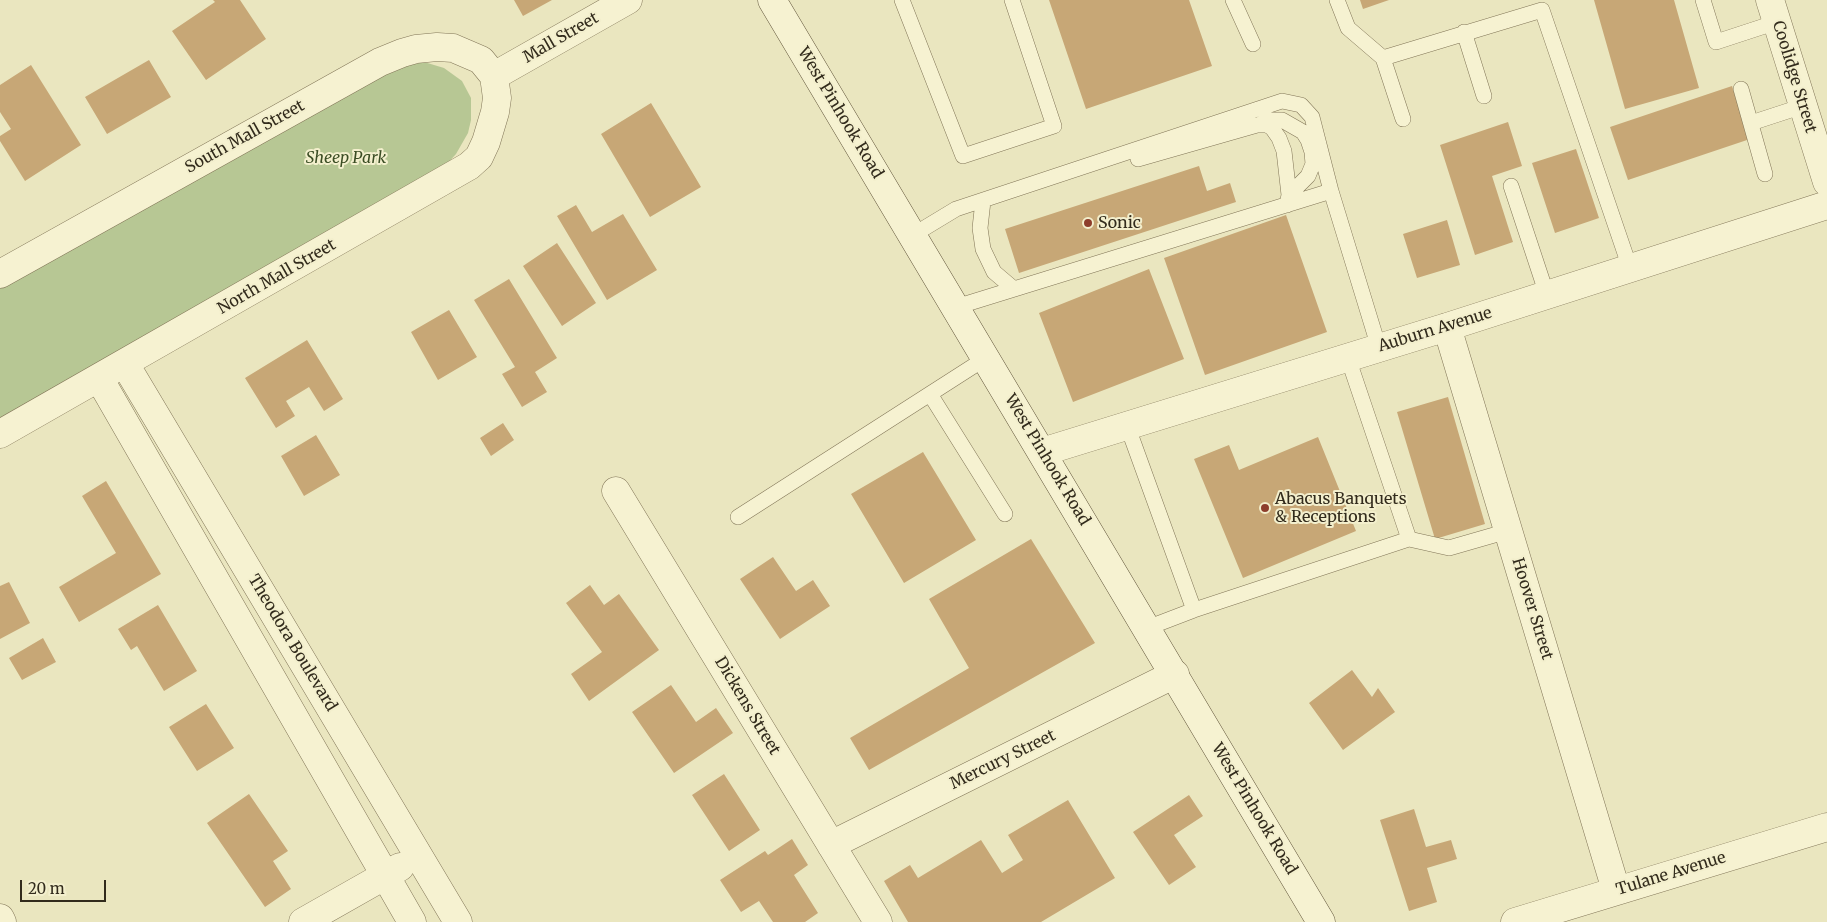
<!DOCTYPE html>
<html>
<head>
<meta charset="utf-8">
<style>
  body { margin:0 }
  #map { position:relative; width:1827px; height:922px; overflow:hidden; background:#eae6bf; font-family:Merriweather,serif }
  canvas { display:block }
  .scale { position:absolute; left:20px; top:880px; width:86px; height:22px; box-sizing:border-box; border:2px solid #322b1c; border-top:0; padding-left:6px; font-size:15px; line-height:18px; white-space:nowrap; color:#322b1c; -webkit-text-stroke:4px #f3efcd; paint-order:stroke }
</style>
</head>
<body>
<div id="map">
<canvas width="1827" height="922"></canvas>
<div class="scale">20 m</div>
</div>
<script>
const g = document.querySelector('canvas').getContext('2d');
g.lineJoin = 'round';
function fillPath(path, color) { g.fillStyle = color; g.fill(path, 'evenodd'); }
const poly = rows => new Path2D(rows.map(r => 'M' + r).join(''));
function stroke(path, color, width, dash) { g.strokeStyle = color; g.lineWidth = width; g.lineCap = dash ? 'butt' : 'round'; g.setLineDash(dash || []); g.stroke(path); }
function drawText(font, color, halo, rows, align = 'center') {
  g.font = font + ' Merriweather,serif'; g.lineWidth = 4; g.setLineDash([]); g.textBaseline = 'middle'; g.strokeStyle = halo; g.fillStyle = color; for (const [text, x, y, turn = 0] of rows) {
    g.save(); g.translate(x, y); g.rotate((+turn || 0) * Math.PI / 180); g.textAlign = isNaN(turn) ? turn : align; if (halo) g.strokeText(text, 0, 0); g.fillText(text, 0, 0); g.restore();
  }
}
fillPath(poly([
  [424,62,444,68,462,81,471,98,471,120,468,133,456,154,446,165,435,173,0,418,0,288,388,69,413,63]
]), '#b7c794');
fillPath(poly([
  [213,0,240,0,266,39,206,80,172,31,215,2],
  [514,0,552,0,523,16],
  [1049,0,1189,0,1212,66,1086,109],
  [1360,0,1389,0,1363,9],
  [1594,0,1674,0,1699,88,1625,109],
  [149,60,171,97,107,134,85,97],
  [31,65,81,145,25,181,0,141,0,136,11,129,0,112,0,85],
  [1732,86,1750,139,1628,180,1610,127],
  [651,103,701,187,650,217,601,134],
  [1508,122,1522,166,1492,176,1513,242,1475,255,1440,145],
  [1576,149,1599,218,1555,233,1532,163],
  [1199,166,1207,191,1230,183,1236,202,1019,273,1005,229],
  [576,205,592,232,623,214,657,270,607,300,557,216],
  [1286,215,1327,332,1205,375,1164,258],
  [1447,220,1460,265,1417,278,1403,234],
  [557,243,596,303,562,326,523,266],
  [1149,269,1184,359,1073,402,1039,313],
  [509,279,557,358,535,372,547,392,522,407,502,374,515,367,474,300],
  [449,310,477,357,438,380,411,332],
  [307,340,343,399,324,411,309,387,286,401,295,416,276,428,245,378],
  [1448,397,1485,524,1435,539,1397,412],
  [503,423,514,440,491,456,480,438],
  [316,435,340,475,304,496,281,456],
  [1318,437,1356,531,1243,578,1194,459,1229,445,1239,470],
  [923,452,976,540,904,583,851,494],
  [106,481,161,574,79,622,59,587,116,553,82,496],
  [1031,539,1095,643,869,770,850,738,969,668,929,599],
  [773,557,796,591,813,580,830,606,780,639,740,579],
  [9,582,30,623,0,639,0,586],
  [590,585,604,605,619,594,659,650,589,701,571,674,602,652,566,603],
  [158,605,197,671,164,691,137,646,131,650,118,629],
  [43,638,56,662,22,680,9,658],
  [1352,670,1372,697,1378,688,1395,712,1343,750,1309,703],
  [671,685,696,722,716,708,733,733,674,773,632,712],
  [206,704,234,748,197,771,169,727],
  [724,774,760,830,729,851,692,795],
  [249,794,288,851,273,861,291,889,265,907,207,823],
  [1189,795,1203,816,1174,835,1196,867,1169,885,1133,832],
  [1068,800,1115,878,1041,922,908,922,884,881,910,865,918,878,981,840,1002,873,1023,860,1008,835],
  [1414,809,1426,847,1451,840,1457,859,1427,868,1437,902,1409,911,1380,820],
  [792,839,808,865,794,875,818,913,805,922,773,922,759,901,741,912,720,880,765,851,768,855]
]), '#c7a776');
const lane = poly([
  [902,0,963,156,1054,126,1012,0],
  [1233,0,1253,44],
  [1337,0,1348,28,1383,58],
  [1703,0,1716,42,1777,22],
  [1464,32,1484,96],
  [1741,89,1765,174],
  [1403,119,1383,58,1542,10,1630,268],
  [1751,123,1803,106],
  [1260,124,1271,120,1282,120,1303,132,1308,140,1312,152,1313,164,1308,176,1289,195],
  [1138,159,1257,125,1267,125,1272,128,1279,138,1284,151,1289,195,1287,205],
  [1511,186,1547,295],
  [1331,191,1379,348],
  [983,201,980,228,983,249,994,272,1014,289],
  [913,235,956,209,1282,101,1301,105,1312,117,1331,191,956,307],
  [1348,358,1409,539,1449,548,1508,531],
  [930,394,1005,514],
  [1127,425,1194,610],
  [738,517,986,358],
  [1147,628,1194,610,1409,539]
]);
const street = poly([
  [1770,0,1827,182],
  [494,76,628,0],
  [0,274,380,62,402,53,416,49,437,47,453,48,481,60,494,76,497,98,495,112,486,142,479,157,469,166,0,434],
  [1447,327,1616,890],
  [125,364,458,922],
  [99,378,412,922],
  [1042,452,1447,327,1827,205],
  [616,491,878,922],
  [831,845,1175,674],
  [0,918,2,922],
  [303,922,400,867],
  [1515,922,1827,827]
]);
const secondary = poly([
  [772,0,1321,922]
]);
stroke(lane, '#827658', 16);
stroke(street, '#827658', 29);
stroke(secondary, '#63573c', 29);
stroke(lane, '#f6f2d1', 15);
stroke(street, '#f6f2d1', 28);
stroke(secondary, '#f6f2d1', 28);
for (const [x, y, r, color] of [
  [1088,223,5,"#8d3e2c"],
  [1265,508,5,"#8d3e2c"]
]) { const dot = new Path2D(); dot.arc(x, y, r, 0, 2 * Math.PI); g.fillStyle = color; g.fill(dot); stroke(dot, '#f3efcd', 2); }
drawText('16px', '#322b1c', '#f3efcd', [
  ["Mall Street",561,38,-30],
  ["Coolidge Street",1794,77,73],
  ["West Pinhook Road",840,113,59],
  ["South Mall Street",245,137,-29],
  ["North Mall Street",277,277,-30],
  ["Auburn Avenue",1435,330,-17],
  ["West Pinhook Road",1047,460,59],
  ["Hoover Street",1532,609,73],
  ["Theodora Boulevard",292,643,59],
  ["Dickens Street",747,706,59],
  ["Mercury Street",1003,760,-26],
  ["West Pinhook Road",1254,809,59],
  ["Tulane Avenue",1671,874,-17]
]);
drawText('italic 16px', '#3b4d24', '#f3efcd', [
  ["Sheep Park",346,158]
]);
drawText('16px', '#322b1c', '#f3efcd', [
  ["Sonic",1098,223],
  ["Abacus Banquets",1275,499],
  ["& Receptions",1275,517]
], 'left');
</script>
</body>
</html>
